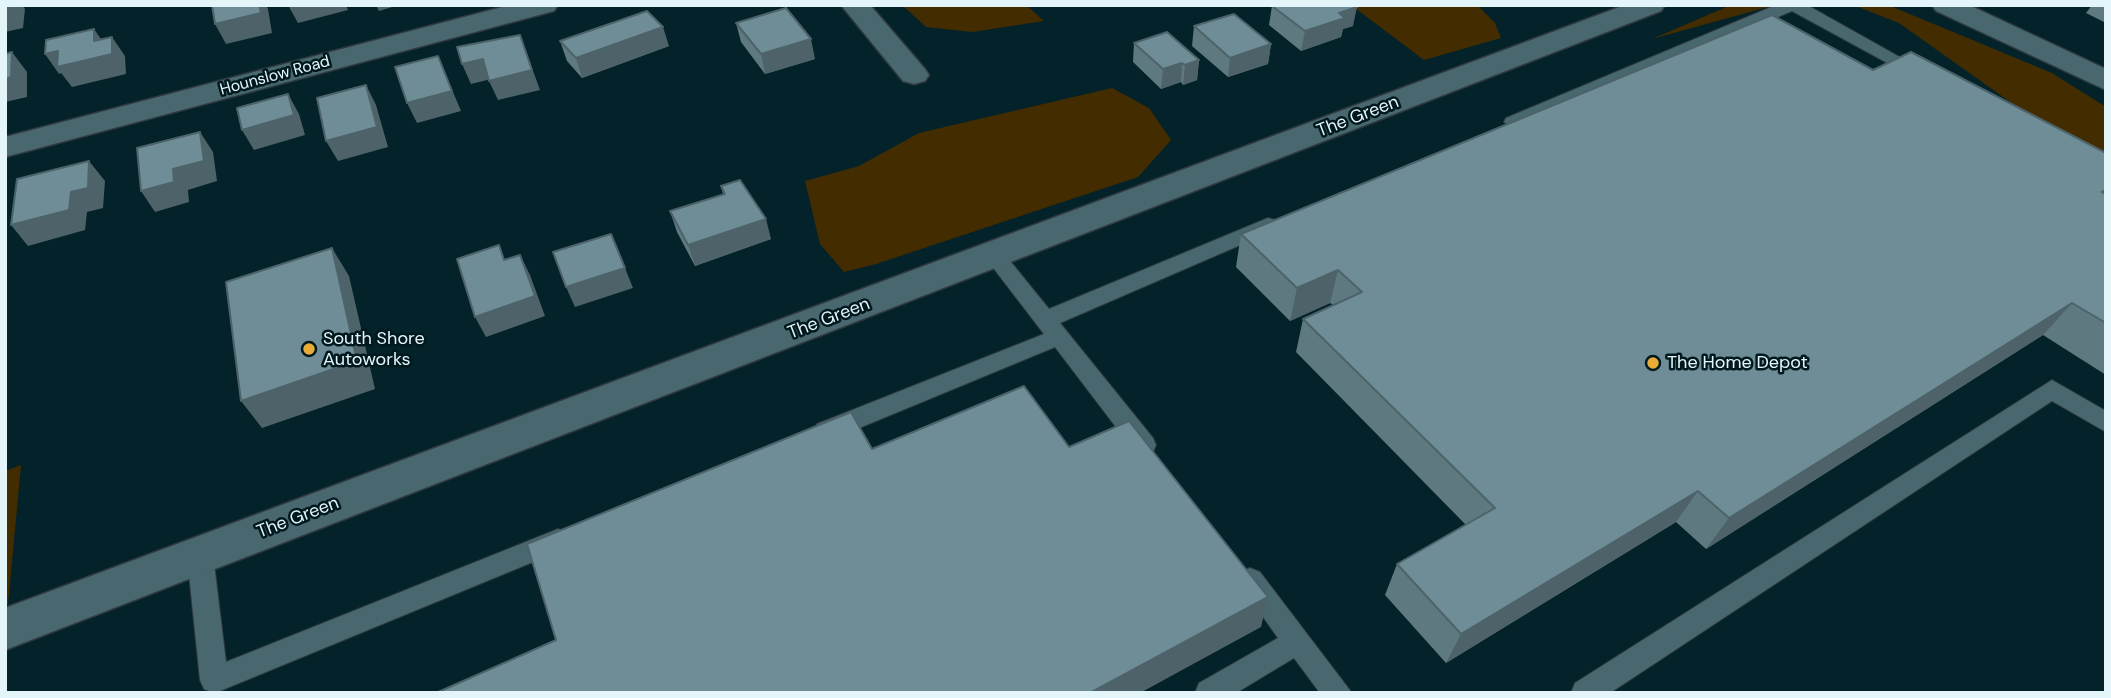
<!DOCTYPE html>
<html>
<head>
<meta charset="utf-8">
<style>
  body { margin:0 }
  #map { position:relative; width:2111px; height:698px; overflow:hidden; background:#042229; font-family:"DM Sans",sans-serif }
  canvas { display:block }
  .frame { position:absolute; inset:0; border:7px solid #e4f5f9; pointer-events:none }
</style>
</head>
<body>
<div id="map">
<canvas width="2111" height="698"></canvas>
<div class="frame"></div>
</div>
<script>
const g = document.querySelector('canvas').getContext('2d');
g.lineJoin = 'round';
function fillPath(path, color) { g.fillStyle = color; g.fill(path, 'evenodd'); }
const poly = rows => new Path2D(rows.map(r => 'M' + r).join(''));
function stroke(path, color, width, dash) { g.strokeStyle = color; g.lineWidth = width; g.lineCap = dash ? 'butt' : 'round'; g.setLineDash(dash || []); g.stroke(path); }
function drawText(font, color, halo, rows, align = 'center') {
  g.font = font + ' "DM Sans",sans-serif'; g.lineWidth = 5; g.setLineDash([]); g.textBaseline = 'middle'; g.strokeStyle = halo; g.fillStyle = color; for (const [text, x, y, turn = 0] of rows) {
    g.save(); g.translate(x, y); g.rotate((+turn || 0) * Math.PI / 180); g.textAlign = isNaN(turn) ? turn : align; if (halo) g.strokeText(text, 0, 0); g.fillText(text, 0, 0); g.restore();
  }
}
fillPath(poly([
  [902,5,1026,5,1044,21,972,32,926,27],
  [1351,5,1477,5,1495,23,1501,38,1424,60],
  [1731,5,1775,5,1652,39],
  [1853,5,1888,5,2052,73,2106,107,2106,152,2020,109,1899,23],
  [1112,88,1149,108,1171,140,1138,177,876,264,844,272,820,244,805,181,859,166,919,133],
  [21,465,8,604,5,605,5,471]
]), '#432d00');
const service = poly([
  [1776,5,1807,5,1930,74,1921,79,1915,78,1792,11,1520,126,1513,128,1504,122,1506,118,1776,5],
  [1268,218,1275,220,1278,225,1275,230,1060,323,1153,438,1156,445,1153,452,1144,455,1135,452,1055,347,835,438,826,440,817,438,814,431,817,424,1044,334,988,261,984,256,988,251,1002,251,1049,309,1268,218],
  [2052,380,2106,411,2106,432,2052,401,1610,693,1571,693,1575,683,2052,380],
  [558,529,567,532,571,540,567,548,215,693,204,689,200,680,187,555,191,547,200,544,209,547,213,555,226,662,558,529],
  [1250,568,1260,572,1352,693,1320,693,1294,658,1236,693,1195,693,1199,683,1278,638,1237,580,1240,572,1250,568]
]);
const minor = poly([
  [510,5,558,5,554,11,5,157,5,137,510,5],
  [841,5,870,5,925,69,929,75,925,81,914,84,903,81,841,5],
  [1625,5,1665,5,1661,11,5,650,5,608,1625,5]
]);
const tertiary = poly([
  [1932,5,1969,5,2106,69,2106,90,1936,11,1932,5]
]);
stroke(service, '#2e3a3f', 2);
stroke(minor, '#2e3a3f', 3);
stroke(tertiary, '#2e3a3f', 3);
fillPath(service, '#48676f');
fillPath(minor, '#48676f');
fillPath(tertiary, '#48676f');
fillPath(poly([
  [2092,5,2106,5,2106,23,2086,13],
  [1272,6,1353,26,1343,29,1341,37,1301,51,1269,25],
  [736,23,815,59,765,74,741,42],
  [1194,26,1271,44,1268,64,1228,77,1192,46],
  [560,41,669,46,582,78,567,61],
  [1134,43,1199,60,1197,80,1183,85,1181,82,1161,89,1133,62],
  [1873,70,2106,153,2106,375,2043,335,1706,549,1676,522,1446,663,1385,595,1397,564,1466,525,1296,352,1303,319,1333,305,1330,303,1290,321,1236,267,1241,234],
  [721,186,771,239,695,266,677,232,670,211,723,194]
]), '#5f7981');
fillPath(poly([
  [9,5,22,5,25,9,23,28,5,32,5,9],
  [259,5,266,5,268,9,272,33,226,44,215,24],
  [288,5,346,5,348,10,298,23],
  [376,5,399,5,379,11],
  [1357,7,1353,26,1343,29,1341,37,1301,51,1305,31,1339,13],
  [663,27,669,46,582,78,576,58],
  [94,29,108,49,112,37,125,56,126,74,72,87,61,73,59,74,45,54,94,41],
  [520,35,540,90,498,100,489,81],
  [811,39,815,59,765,74,761,54],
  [1271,44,1268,64,1228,77,1230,58],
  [12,52,27,72,27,97,5,102,5,79],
  [438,56,461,111,417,123,407,103],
  [483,59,491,79,471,84,462,64],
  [1199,60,1197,80,1183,85,1185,65],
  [1182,63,1181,82,1161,89,1163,69],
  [366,85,376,105,388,147,338,161,326,141],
  [288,94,299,114,305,135,254,150,242,130],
  [200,132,213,152,217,181,188,190,189,202,155,212,141,191,173,169],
  [89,161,105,181,103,208,87,212,85,230,28,246,11,225,71,192],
  [766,219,771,239,695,266,688,245],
  [332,248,349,276,375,389,262,428,241,401],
  [520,255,530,275,545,316,486,337,475,317],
  [625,268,633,288,575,307,566,287],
  [1338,270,1330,303,1290,321,1297,288],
  [2072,303,2043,335,1706,549,1729,518],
  [1698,491,1676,522,1446,663,1461,634],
  [1268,597,1261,627,1140,693,1090,693]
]), '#4d6369');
const building = poly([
  [212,5,259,5,261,13,215,24,212,5],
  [1275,5,1355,5,1357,7,1339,13,1345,18,1305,31,1272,6,1275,5],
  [786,8,811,39,761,54,736,23,786,8],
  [647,11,663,27,576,58,560,41,647,11],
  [1234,14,1271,44,1230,58,1194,26,1234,14],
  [1772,15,1873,70,1911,52,2106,153,2106,190,2102,192,2106,194,2106,323,2072,303,1729,518,1698,491,1461,634,1397,564,1495,508,1303,319,1362,292,1338,270,1297,288,1241,234,1772,15],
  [94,29,94,41,112,37,112,54,57,67,58,51,45,54,46,40,94,29],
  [1167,32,1199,60,1185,65,1182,63,1163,69,1134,43,1167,32],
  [520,35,532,70,489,81,483,59,462,64,457,47,520,35],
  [12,52,11,77,5,79,5,54,12,52],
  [438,56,452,91,407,103,395,67,438,56],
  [366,85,377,127,326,141,317,98,366,85],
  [288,94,294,115,242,130,237,108,288,94],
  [200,132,204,161,173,169,174,182,141,191,137,148,200,132],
  [89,161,88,188,71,192,69,210,11,225,17,179,89,161],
  [740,180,766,219,688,245,670,211,725,194,721,186,740,180],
  [611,234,625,268,566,287,553,252,611,234],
  [499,245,504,260,520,255,535,296,475,317,457,259,499,245],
  [332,248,357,361,241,401,226,282,332,248],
  [1024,386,1069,447,1129,421,1268,597,1090,693,436,693,556,640,527,544,851,412,872,449,1024,386]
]);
fillPath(building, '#6e8d96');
stroke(building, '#4d6369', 2);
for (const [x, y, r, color] of [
  [309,349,7,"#e6ac36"],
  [1653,363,7,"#e6ac36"]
]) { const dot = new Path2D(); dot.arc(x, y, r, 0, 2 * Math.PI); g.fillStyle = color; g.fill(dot); stroke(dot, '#00191f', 2.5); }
drawText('16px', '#e4f5f9', '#00191f', [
  ["Hounslow Road",275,76,-15]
]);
drawText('18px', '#e4f5f9', '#00191f', [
  ["The Green",1358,117,-21],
  ["The Green",829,319,-21],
  ["The Green",298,518,-21]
]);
drawText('18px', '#e4f5f9', '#00191f', [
  ["South Shore",323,339],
  ["Autoworks",323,360],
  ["The Home Depot",1667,363]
], 'left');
</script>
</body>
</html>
